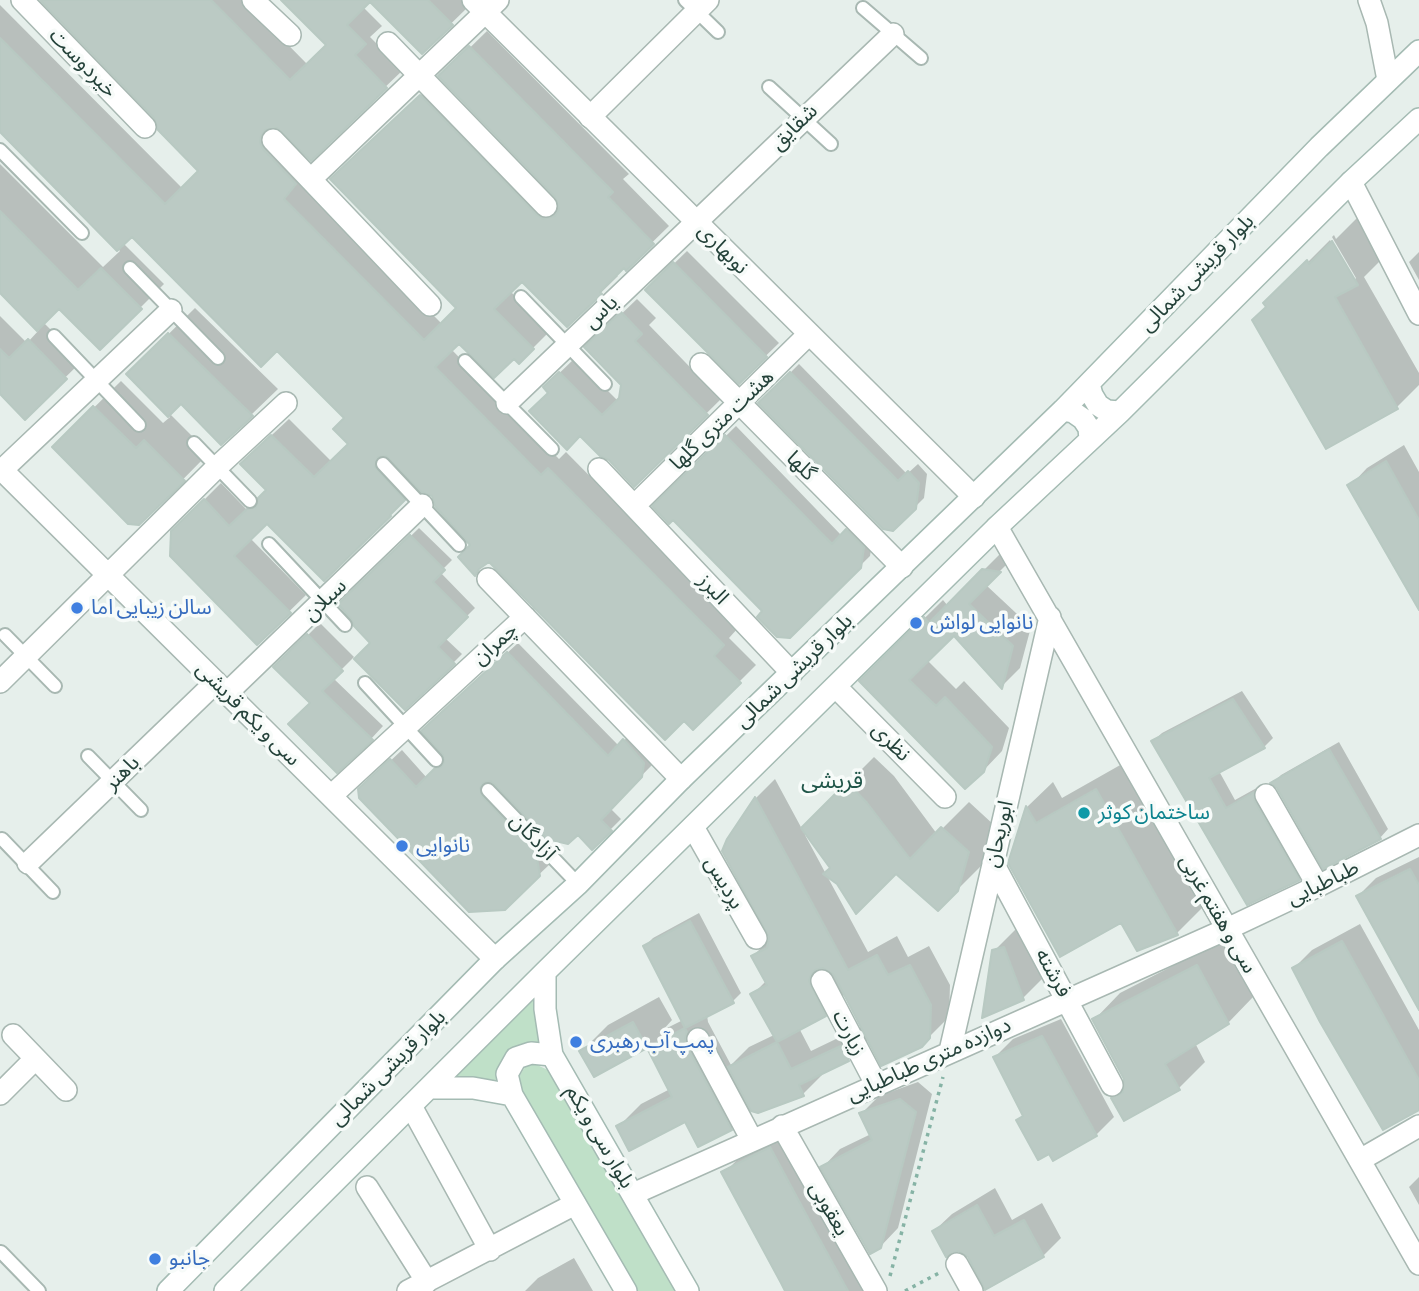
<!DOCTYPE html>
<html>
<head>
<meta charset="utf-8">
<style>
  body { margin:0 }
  canvas { display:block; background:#e6efeb }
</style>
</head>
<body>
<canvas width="1419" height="1291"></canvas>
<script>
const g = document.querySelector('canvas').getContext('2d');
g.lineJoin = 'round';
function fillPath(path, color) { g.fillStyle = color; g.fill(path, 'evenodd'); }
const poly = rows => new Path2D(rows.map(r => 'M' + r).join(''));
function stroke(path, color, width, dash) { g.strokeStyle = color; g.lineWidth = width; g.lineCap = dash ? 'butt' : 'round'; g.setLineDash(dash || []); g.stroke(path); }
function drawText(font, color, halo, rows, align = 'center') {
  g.font = font + ' "Alegreya Sans","Noto Sans Arabic",sans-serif'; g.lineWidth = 7; g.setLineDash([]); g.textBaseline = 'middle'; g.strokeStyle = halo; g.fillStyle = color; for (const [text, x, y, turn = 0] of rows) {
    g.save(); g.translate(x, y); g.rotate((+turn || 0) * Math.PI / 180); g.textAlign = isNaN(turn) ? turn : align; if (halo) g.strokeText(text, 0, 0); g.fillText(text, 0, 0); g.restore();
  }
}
fillPath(poly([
  [539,987,544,1047,516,1051,504,1087,444,1082],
  [535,1064,548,1070,559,1082,679,1291,634,1291,522,1100,517,1080,525,1067]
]), '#bfe0c8');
fillPath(poly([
  [43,0,244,0,308,65,328,45,284,0,369,0,363,7,382,26,370,37,403,70,311,158,278,127,312,166,300,181,442,324,459,308,349,163,438,79,558,201,557,196,441,76,487,31,629,174,623,179,669,226,626,268,624,266,615,274,618,276,568,325,522,279,510,291,550,331,519,362,514,357,459,342,451,349,559,459,566,452,739,627,729,638,756,665,693,728,489,560,475,573,472,545,432,494,417,485,405,497,407,498,324,579,267,522,250,538,306,595,257,643,172,532,221,483,247,510,268,490,259,447,289,419,332,462,350,444,346,418,277,348,132,234,123,243,164,284,100,348,59,306,43,322,82,361,25,417,0,392,0,316,27,343,39,330,0,291,0,164,103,267,120,251,0,130,0,5,183,189,201,171,156,117],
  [371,0,461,0,468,7,422,52],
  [1359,216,1383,258,1364,277,1419,373,1419,385,1397,407,1327,447,1266,304,1330,240,1354,281,1356,278,1332,237,1334,235,1336,239],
  [687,251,779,343,739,382,647,290],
  [1419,252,1419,280,1409,262],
  [637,299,656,318,649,325,721,399,634,485,545,387,575,358,618,401,623,385,587,347],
  [195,308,278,389,251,415,181,402,169,413,209,453,139,524,54,447,121,381,163,423,170,417,128,374],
  [799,364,907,474,918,464,927,474,924,498,893,529,760,403],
  [736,426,842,536,857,521,873,537,870,556,789,636,674,517,655,506],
  [1404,445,1419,472,1419,607,1350,486,1367,468],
  [419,528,452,560,440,572,475,608,445,638,462,654,453,663,373,643,340,605],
  [1002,552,1017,554,986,585,1031,627,1020,668,1002,686,954,633,927,660,956,689,964,681,1009,728,1002,751,983,771,861,681,943,600,948,606],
  [320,623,354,657,333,678,383,726,371,739,312,703,276,667],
  [518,643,619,746,634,730,654,752,652,765,610,808,621,819,592,848,578,833,490,781,547,842,550,864,504,908,371,779,402,750,427,778,447,759,434,720],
  [1242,691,1273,738,1264,747,1219,771,1235,800,1262,785,1263,792,1307,870,1299,879,1153,741,1162,733],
  [1339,742,1388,829,1380,838,1273,783,1281,775],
  [874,757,894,776,937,834,969,802,994,825,984,863,938,909,896,871,832,868,807,834,805,835,868,952,897,936,908,957,929,946,950,985,949,1017,921,1045,869,1039,848,1060,821,1072,822,1075,803,1094,751,1109,731,1129,686,1120,619,1126,641,1104,670,1089,647,1046,594,1075,581,1052,608,1025,659,997,672,1020,663,1030,683,1020,645,946,653,938,699,913,741,993,733,1001,707,1015,708,1022,731,1065,749,1047,774,1035,753,994,766,981,753,956,770,939,728,840,756,798,775,779,802,829],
  [845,994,863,1026,811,1051,799,1028,825,1015],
  [1122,764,1203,907,1177,933,1137,949,1121,921,1010,863,1027,807,1053,782,1062,798],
  [1419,857,1419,1006,1358,896,1376,878],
  [1021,924,1049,972,1023,998,994,951],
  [1360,924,1419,1030,1419,1108,1294,968,1312,950],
  [1223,940,1254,996,1228,1023,1195,1043,1205,1062,1179,1088,1125,1119,1113,1098,1125,1087,1126,1079,1094,1020,1120,993],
  [1061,1019,1114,1117,1096,1135,1054,1159,1018,1120,1024,1114,995,1057,1013,1039],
  [918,1082,932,1094,898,1228,880,1247,823,1167,840,1149,871,1134,861,1114,879,1096],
  [783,1135,869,1291,787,1291,724,1173,737,1160],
  [1419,1177,1419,1205,1409,1187],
  [995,1188,1012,1220,1042,1203,1061,1238,1043,1256,969,1256,934,1231,952,1214],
  [574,1258,593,1291,525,1291,538,1278]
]), '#0003');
const building = poly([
  [40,0,211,0,290,80,326,45,281,0,428,0,453,25,422,54,370,2,347,25,366,44,355,55,387,88,311,161,277,128,265,130,261,136,260,142,263,149,296,184,284,199,424,340,456,308,330,179,420,95,537,215,543,219,555,216,559,209,555,197,438,76,469,46,613,192,608,197,654,244,626,271,624,268,600,292,602,294,567,327,522,282,494,309,534,349,519,364,514,359,494,378,459,344,435,367,541,475,548,468,724,645,714,656,741,683,693,730,684,721,665,740,489,562,479,569,475,576,458,557,470,545,435,506,432,496,421,492,386,456,378,457,375,467,405,500,390,515,391,516,324,581,267,524,234,556,291,613,257,645,170,556,171,531,204,499,229,526,247,509,256,507,258,498,266,490,240,464,271,435,314,477,348,444,333,429,344,418,277,351,261,367,132,237,117,251,0,132,0,38,165,204,198,171,158,130,154,118,40,0],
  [0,211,78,290,101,268,142,309,100,350,59,309,37,331,0,293,0,211],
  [1332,241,1358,285,1335,297,1398,409,1326,449,1252,320,1266,307,1263,303,1307,260,1309,264,1332,241],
  [673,262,767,357,739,384,645,290,673,262],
  [621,312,642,334,635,341,708,415,634,487,609,460,600,456,580,436,567,450,529,411,548,393,543,387,559,372,602,415,619,398,621,385,584,347,621,312],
  [168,333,253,416,221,445,181,404,168,417,126,374,168,333],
  [28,339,67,379,25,420,0,394,0,349,9,358,28,339],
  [790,372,898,481,908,471,919,483,916,509,893,531,883,529,758,403,790,372],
  [93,406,136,448,144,440,185,481,139,525,128,524,52,447,93,406],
  [725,435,832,544,846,529,864,547,861,568,790,638,777,637,757,617,762,611,673,520,669,524,652,506,725,435],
  [1386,461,1419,520,1419,610,1347,485,1386,461],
  [410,535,445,570,433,582,468,617,438,647,455,664,405,710,354,659,370,643,354,626,351,619,338,604,410,535],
  [982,569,1001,572,969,604,1013,646,1002,689,954,636,909,680,936,706,945,697,992,747,984,772,965,789,859,681,924,617,929,623,982,569],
  [307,634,343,671,322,691,373,740,337,773,288,724,310,703,273,667,307,634],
  [507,652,608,756,623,739,644,763,642,777,601,820,612,831,592,850,578,835,568,844,547,839,494,784,490,781,483,783,480,788,482,796,536,853,540,876,505,910,469,912,359,798,358,789,390,759,416,787,435,768,441,767,444,762,443,755,421,731,507,652],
  [1233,699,1265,748,1209,778,1226,808,1254,792,1255,802,1300,880,1247,905,1151,741,1233,699],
  [1329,749,1381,839,1323,869,1277,788,1270,783,1329,749],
  [847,782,867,803,910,859,941,827,969,852,958,891,938,911,896,874,856,914,837,884,823,874,830,868,801,828,847,782],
  [1096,789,1178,935,1137,951,1121,923,1060,957,1008,863,1026,806,1036,823,1096,789],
  [755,797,848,970,877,955,888,975,910,965,931,1005,930,1038,922,1047,881,1066,834,975,823,968,815,970,811,975,809,981,826,1016,777,1042,791,1069,841,1046,849,1061,799,1085,804,1096,758,1113,751,1111,728,1067,777,1042,750,994,767,985,751,956,767,948,769,937,722,851,727,839,755,797],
  [1410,869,1419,885,1419,1010,1356,896,1410,869],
  [690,921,734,1003,685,1028,643,946,690,921],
  [1342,941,1419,1080,1419,1110,1383,1130,1320,1022,1292,968,1342,941],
  [1004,947,1024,1000,982,1018,992,950,1004,947],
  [1197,965,1229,1024,1165,1064,1180,1090,1124,1121,1111,1098,1123,1092,1124,1079,1092,1019,1197,965],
  [633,1022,647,1048,594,1077,579,1051,633,1022],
  [685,1028,687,1032,685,1038,686,1045,732,1130,698,1147,685,1122,629,1151,616,1126,672,1097,647,1048,685,1028],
  [1042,1036,1097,1136,1053,1161,1049,1154,1038,1160,1016,1120,1023,1116,993,1057,1042,1036],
  [900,1099,916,1112,881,1248,870,1254,820,1167,872,1140,859,1113,900,1099],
  [770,1147,815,1231,848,1291,785,1291,781,1283,721,1172,770,1147],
  [977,1205,994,1236,1024,1220,1044,1257,985,1290,968,1257,958,1251,946,1257,932,1231,977,1205]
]);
fillPath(building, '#bbcac4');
stroke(building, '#b8c9c2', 2);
const service = poly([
  [685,0,718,32],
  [863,8,921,58],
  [769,87,831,144],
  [0,150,82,233],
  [130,268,218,358],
  [521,297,605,384],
  [54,336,139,425],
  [465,361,552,449],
  [194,443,250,501],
  [383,464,459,545],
  [269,544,345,625],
  [5,635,55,686],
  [365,683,436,760],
  [88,756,141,810],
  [488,790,578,884],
  [2,839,53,892],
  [1,1252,39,1291]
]);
const minor = poly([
  [22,0,145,127],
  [253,0,290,35],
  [1369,0,1377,23,1388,80],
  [388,43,546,206],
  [590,117,708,0],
  [273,140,430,305],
  [311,179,498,0],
  [1351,182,1419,314],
  [701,364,902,567],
  [507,403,893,34],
  [0,468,495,959],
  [599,469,792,673],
  [0,472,171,310],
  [634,506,809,334],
  [997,527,1419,1264],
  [488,579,681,779],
  [0,682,217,467,286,403],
  [836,687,945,797],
  [227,693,422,505],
  [1266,795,1318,886],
  [331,796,525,617],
  [693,827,756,938],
  [28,863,216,682],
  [993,863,1112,1085],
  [822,981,876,1084],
  [13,1035,66,1090],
  [698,1039,752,1140],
  [950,1051,1050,617],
  [0,1094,35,1059],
  [411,1106,490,1250],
  [782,1126,876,1291],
  [1360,1160,1419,1126],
  [367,1187,427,1282],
  [633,1194,1227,929,1318,886,1419,835],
  [957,1264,972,1291],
  [408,1291,575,1204]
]);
const tertiary = poly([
  [473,0,974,497]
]);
const secondary = poly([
  [1089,384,1092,395,1098,405,1107,411,1120,412],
  [1063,410,1073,412,1083,419,1089,428,1090,440],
  [545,972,545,1009,552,1055,688,1291],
  [429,1088,473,1088,512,1095,626,1291],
  [512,1095,507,1074,516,1058,531,1053,552,1055],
  [168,1291,495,959,578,884,681,779,1063,410,1319,147,1419,51],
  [225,1291,545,972,997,527,1120,412,1351,182,1419,119]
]);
stroke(service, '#a8b8b2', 16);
stroke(minor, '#a8b8b2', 24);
stroke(tertiary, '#a8b8b2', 24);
stroke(secondary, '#a4bbb3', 24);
stroke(poly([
  [890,1276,943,1077],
  [905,1291,939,1273]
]), '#86b3a5', 3.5, [3.5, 5]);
stroke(service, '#fff', 12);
stroke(minor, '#fff', 21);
stroke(tertiary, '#fff', 21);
stroke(secondary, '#fff', 21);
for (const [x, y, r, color] of [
  [77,608,7,"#3f7fe0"],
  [916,623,7,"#3f7fe0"],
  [1084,813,7,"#0f9aa8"],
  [402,846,7,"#3f7fe0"],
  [576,1042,7,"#3f7fe0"],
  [155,1259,7,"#3f7fe0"]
]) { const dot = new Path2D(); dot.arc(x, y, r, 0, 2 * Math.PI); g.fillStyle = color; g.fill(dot); stroke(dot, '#f7fbf9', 2.5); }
drawText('21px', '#24423a', '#f7fbf9', [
  ["خیردوست",83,63,46],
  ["شقایق",794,127,-44],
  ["نوبهاری",723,249,45],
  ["بلوار قریشی شمالی",1197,273,-46],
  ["یاس",601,312,-44],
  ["هشت متری گلها",722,420,-44],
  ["گلها",801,466,45],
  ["البرز",713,589,47],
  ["سبلان",325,600,-44],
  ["چمران",495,644,-42],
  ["بلوار قریشی شمالی",794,671,-44],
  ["سی و یکم قریشی",248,714,45],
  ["نظری",891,742,45],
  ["باهنر",122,773,-44],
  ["ابوریحان",999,834,-77],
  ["آزادگان",533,837,46],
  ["پردیس",724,883,60],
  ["طباطبایی",1323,883,-26],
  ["سی و هفتم غربی",1218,914,60],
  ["فرشته",1053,973,61],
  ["زیارت",849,1033,62],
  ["دوازده متری طباطبایی",929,1060,-24],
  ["بلوار قریشی شمالی",388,1068,-45],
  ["بلوار سی و یکم",600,1137,60],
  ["یعقوبی",829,1209,60]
]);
drawText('21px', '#366cbe', '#f7fbf9', [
  ["سالن زیبایی اما",91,608],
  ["نانوایی لواش",930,623],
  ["نانوایی",416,846],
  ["پمپ آب رهبری",590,1042],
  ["جانبو",169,1259]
], 'left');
drawText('21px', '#0d838f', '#f7fbf9', [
  ["ساختمان کوثر",1098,813]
], 'left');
drawText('23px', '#1f5548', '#f7fbf9', [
  ["قریشی",832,781]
]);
</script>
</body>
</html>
